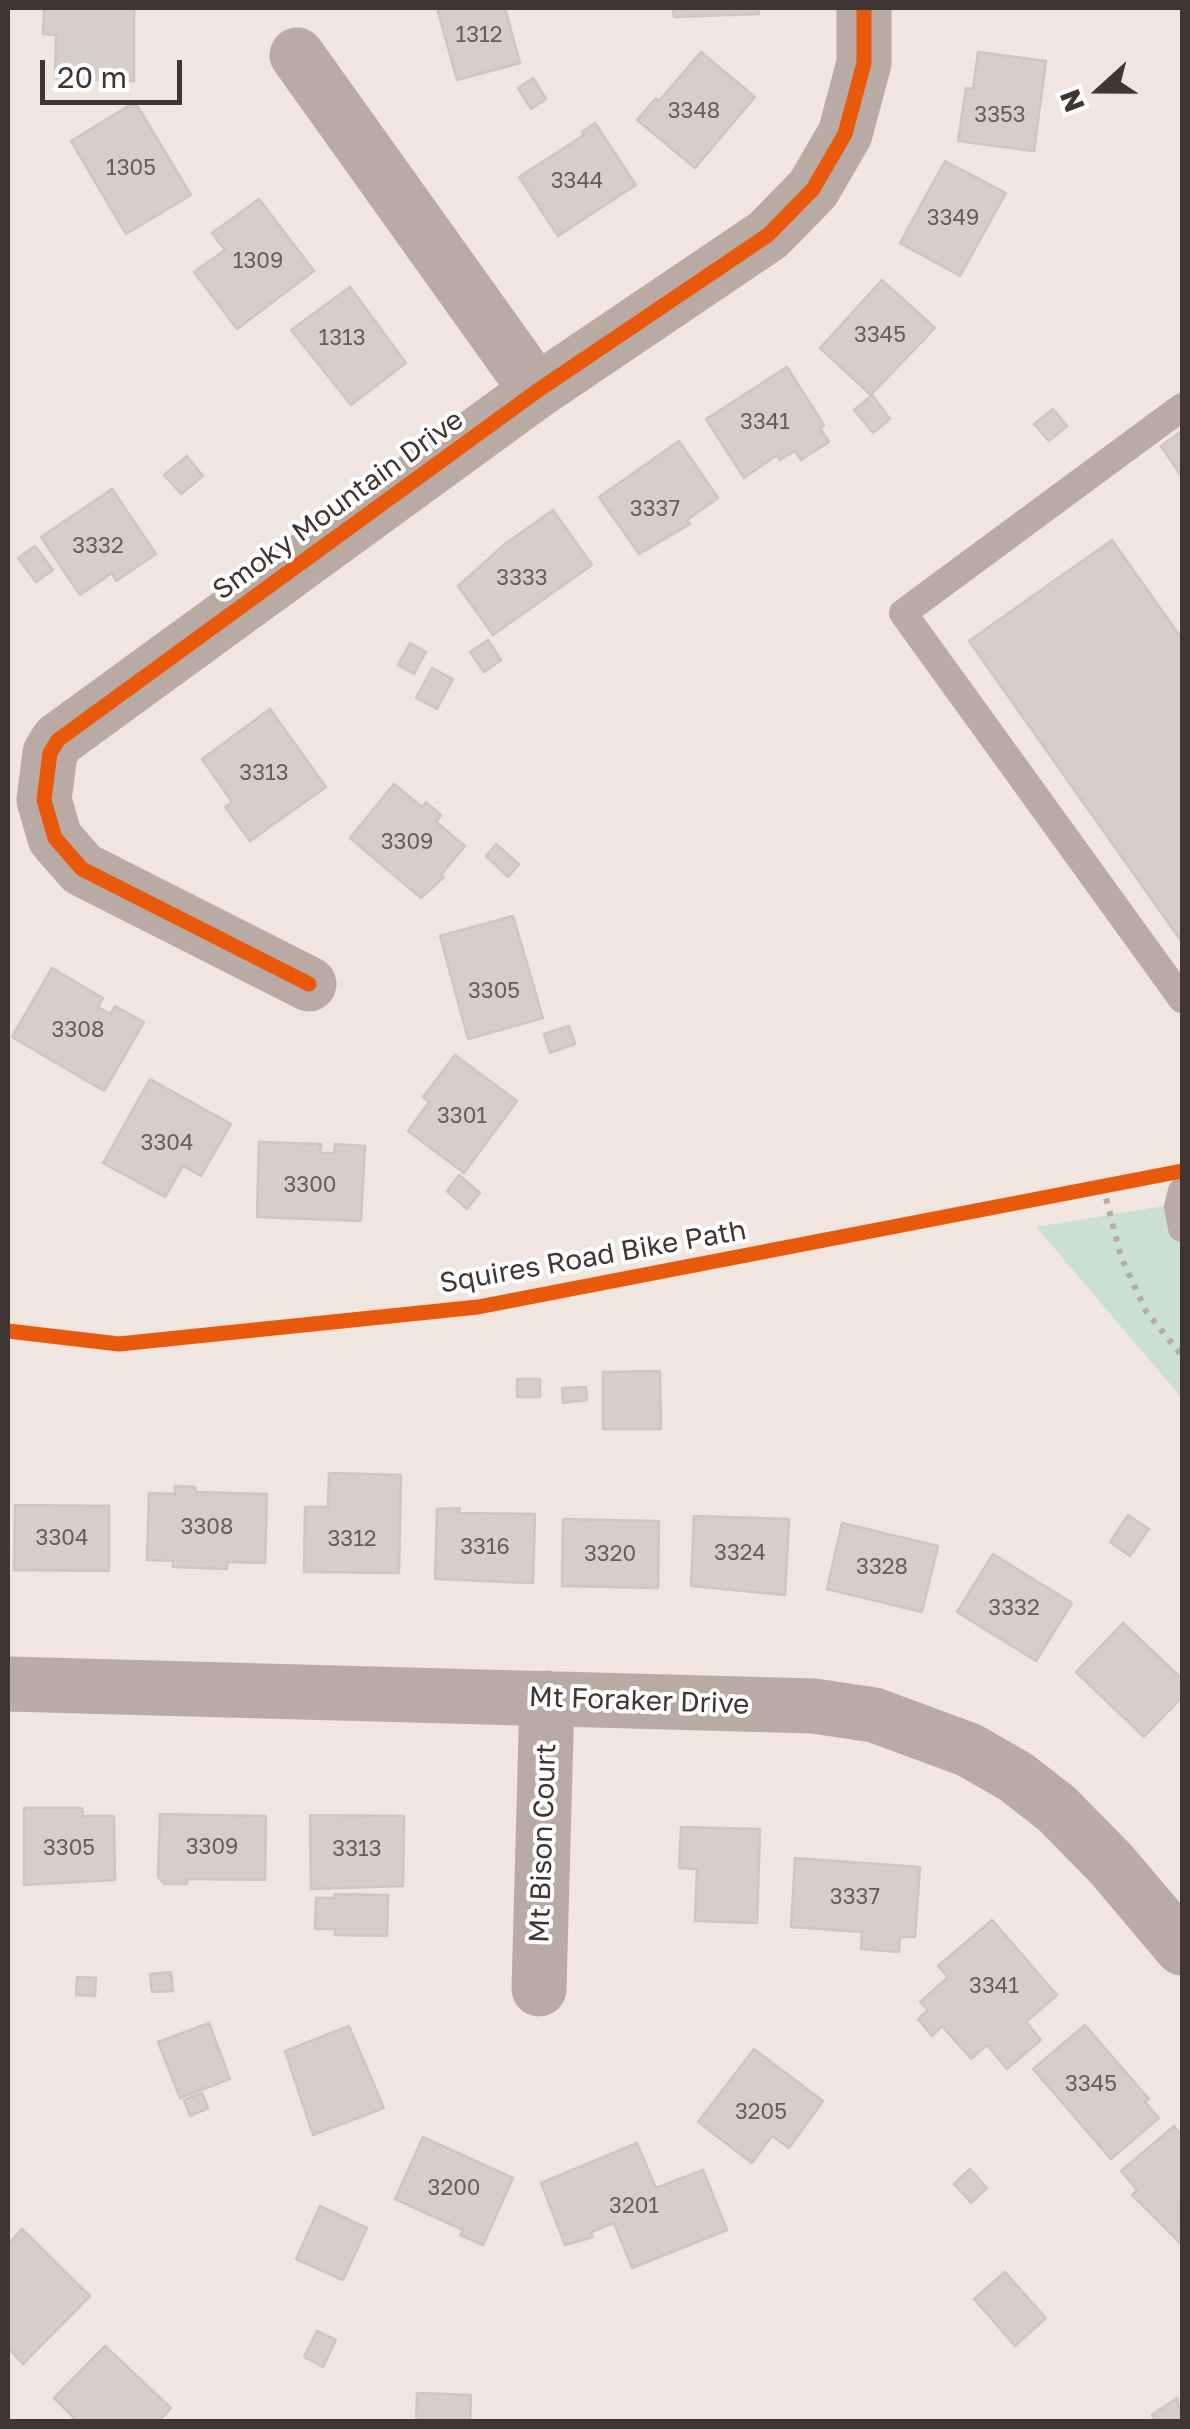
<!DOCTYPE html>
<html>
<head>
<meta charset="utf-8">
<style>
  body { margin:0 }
  #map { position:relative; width:1190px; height:2429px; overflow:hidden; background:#f1e5e0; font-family:"Golos Text",sans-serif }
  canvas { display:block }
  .frame { position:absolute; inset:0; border:10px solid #3f3634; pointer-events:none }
  .north { position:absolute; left:1050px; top:40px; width:100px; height:100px; -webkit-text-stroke:8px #fff; paint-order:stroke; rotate:249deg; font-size:28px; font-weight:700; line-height:40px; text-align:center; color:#3f3634 }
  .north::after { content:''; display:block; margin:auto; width:35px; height:45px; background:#3f3634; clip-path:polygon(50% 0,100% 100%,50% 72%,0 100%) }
  .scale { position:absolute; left:40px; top:60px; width:142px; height:45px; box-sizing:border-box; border:5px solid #3f3634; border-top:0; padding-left:12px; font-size:30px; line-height:35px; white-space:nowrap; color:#3f3634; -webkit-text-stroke:8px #fff; paint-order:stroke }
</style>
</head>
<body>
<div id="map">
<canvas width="1190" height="2429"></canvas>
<div class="frame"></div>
<div class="north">N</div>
<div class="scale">20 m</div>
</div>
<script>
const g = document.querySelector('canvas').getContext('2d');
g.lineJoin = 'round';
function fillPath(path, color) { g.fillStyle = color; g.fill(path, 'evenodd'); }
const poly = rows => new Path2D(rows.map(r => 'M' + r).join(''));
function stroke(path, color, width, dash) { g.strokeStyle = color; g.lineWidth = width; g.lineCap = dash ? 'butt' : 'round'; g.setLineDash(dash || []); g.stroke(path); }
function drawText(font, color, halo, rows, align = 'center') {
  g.font = font + ' "Golos Text",sans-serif'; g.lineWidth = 8; g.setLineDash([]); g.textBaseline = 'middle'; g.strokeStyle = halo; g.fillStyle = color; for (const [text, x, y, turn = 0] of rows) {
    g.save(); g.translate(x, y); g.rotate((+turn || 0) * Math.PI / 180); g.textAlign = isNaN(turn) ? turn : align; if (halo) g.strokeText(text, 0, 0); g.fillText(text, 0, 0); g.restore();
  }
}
fillPath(poly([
  [1182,1203,1182,1398,1036,1227]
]), '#cae1cd');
const building = poly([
  [44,8,134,8,134,81,55,78,56,35,43,34,44,8],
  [437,8,505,8,520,63,457,80,437,8],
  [673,8,759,8,759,14,674,17,673,8],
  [701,52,755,97,695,168,637,120,656,98,659,101,701,52],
  [978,52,1046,61,1034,151,958,141,966,88,973,89,978,52],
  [533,78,546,99,531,109,518,88,533,78],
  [135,102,191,195,126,234,71,141,135,102],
  [595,123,636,185,558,236,519,177,584,135,582,132,595,123],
  [945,161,1006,193,960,276,900,243,945,161],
  [259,199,314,271,237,329,194,272,225,250,212,233,259,199],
  [882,280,935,328,871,395,820,348,882,280],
  [350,287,406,363,351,405,291,330,350,287],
  [787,367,824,425,820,428,829,442,801,460,795,451,780,460,777,455,744,478,706,419,787,367],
  [872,395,890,419,873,433,854,410,872,395],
  [1053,409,1067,426,1049,441,1034,424,1053,409],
  [1182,431,1182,477,1161,446,1182,431],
  [679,441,718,498,687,520,690,524,639,554,599,497,679,441],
  [187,456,203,476,181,494,164,475,187,456],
  [112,489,156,554,116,581,112,573,80,595,41,537,112,489],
  [553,510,592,565,493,635,458,586,505,544,553,510],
  [1112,540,1182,639,1182,942,969,641,1112,540],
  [35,546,53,570,36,582,18,558,35,546],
  [488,640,501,660,484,672,470,652,488,640],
  [410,643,426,652,414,674,398,665,410,643],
  [432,668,453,679,437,709,416,698,432,668],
  [270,709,326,787,250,841,225,807,232,802,202,759,270,709],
  [394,784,422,807,426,802,441,815,436,822,465,846,441,875,444,877,421,898,350,838,394,784],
  [496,844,519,864,508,877,486,856,496,844],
  [513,916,543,1018,468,1039,440,936,513,916],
  [52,968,103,998,98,1007,110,1014,115,1006,144,1022,104,1091,12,1037,52,968],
  [569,1026,575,1044,550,1053,544,1034,569,1026],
  [455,1055,517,1101,464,1173,408,1131,429,1102,423,1097,455,1055],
  [150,1079,231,1124,201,1176,183,1166,165,1197,103,1163,150,1079],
  [259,1142,321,1144,320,1153,334,1153,335,1144,365,1146,361,1221,257,1217,259,1142],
  [459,1175,480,1193,467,1209,447,1191,459,1175],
  [660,1371,661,1429,603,1429,603,1372,660,1371],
  [517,1379,540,1379,540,1397,517,1397,517,1379],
  [586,1387,587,1400,563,1403,562,1388,586,1387],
  [329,1473,401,1475,399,1573,304,1572,305,1507,328,1507,329,1473],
  [175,1486,195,1487,196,1492,267,1494,265,1563,227,1562,227,1569,173,1567,173,1561,147,1560,149,1493,175,1494,175,1486],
  [15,1505,109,1506,109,1571,14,1570,15,1505],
  [460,1508,459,1513,535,1514,533,1583,435,1579,437,1509,460,1508],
  [1128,1515,1149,1529,1130,1556,1110,1542,1128,1515],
  [694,1516,789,1519,785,1595,691,1586,694,1516],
  [563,1519,659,1521,658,1588,562,1586,563,1519],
  [842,1523,938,1546,922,1612,827,1589,842,1523],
  [993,1554,1072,1603,1036,1661,957,1612,993,1554],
  [1123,1623,1182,1679,1182,1697,1144,1737,1076,1672,1123,1623],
  [24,1808,82,1808,83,1816,114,1816,115,1880,24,1885,24,1808],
  [160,1814,266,1816,265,1880,187,1879,187,1884,164,1884,158,1877,160,1814],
  [310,1815,404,1816,403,1886,311,1889,310,1815],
  [681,1827,760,1829,757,1923,695,1921,697,1869,679,1868,681,1827],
  [795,1858,920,1867,915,1937,900,1937,899,1952,861,1949,862,1932,791,1927,795,1858],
  [335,1894,388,1895,387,1936,335,1935,335,1929,315,1929,316,1898,335,1898,335,1894],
  [992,1920,1057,1995,1026,2022,1041,2040,1007,2069,987,2045,971,2059,942,2026,932,2036,918,2019,928,2010,920,2002,948,1977,938,1966,992,1920],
  [171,1972,173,1991,152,1992,150,1974,171,1972],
  [77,1977,96,1978,95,1996,76,1995,77,1977],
  [209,2023,230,2079,180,2098,158,2042,209,2023],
  [1085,2025,1149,2099,1145,2102,1159,2118,1111,2159,1033,2069,1085,2025],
  [349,2026,384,2108,313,2135,285,2051,349,2026],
  [754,2049,823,2101,789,2148,772,2136,752,2163,698,2122,754,2049],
  [202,2093,208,2108,190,2116,184,2100,202,2093],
  [1174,2126,1182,2136,1180,2243,1132,2195,1137,2190,1121,2171,1174,2126],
  [423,2137,513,2178,483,2245,460,2235,463,2230,395,2199,423,2137],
  [637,2143,656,2188,703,2170,727,2230,632,2268,614,2223,591,2232,593,2237,565,2245,541,2183,637,2143],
  [970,2169,987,2188,971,2203,954,2184,970,2169],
  [320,2206,367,2228,343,2280,296,2259,320,2206],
  [22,2229,90,2296,23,2364,8,2348,8,2244,22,2229],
  [1005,2272,1046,2318,1015,2346,974,2299,1005,2272],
  [317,2331,336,2340,323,2367,304,2357,317,2331],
  [105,2346,171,2408,158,2422,78,2422,54,2398,105,2346],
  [417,2393,471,2395,470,2422,416,2422,417,2393],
  [1177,2398,1182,2422,1157,2422,1152,2415,1177,2398]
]);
fillPath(building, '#d6cec9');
stroke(building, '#cdc6c1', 2.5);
stroke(poly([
  [1103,1186,1121,1257,1146,1311,1182,1356]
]), '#b6aaa5', 6, [5, 8]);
stroke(poly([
  [1182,407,903,613,1182,999],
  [1182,1191,1178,1207,1182,1228]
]), '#b9aba4', 28);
stroke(poly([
  [297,55,537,391],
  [309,984,82,869,55,838,44,800,50,753,58,740,537,391,768,235,813,189,845,134,864,63,864,8],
  [8,1684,814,1706,874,1715,969,1750,1016,1777,1057,1809,1111,1864,1182,1948],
  [539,1989,547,1698]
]), '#b9aba4', 55);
stroke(poly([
  [309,984,82,869,55,838,44,800,50,753,58,740,537,391,768,235,813,189,845,134,864,63,864,8],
  [8,1331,119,1344,478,1307,1182,1171]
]), '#e8590c', 15);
drawText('22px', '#675e5c', null, [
  ["1312",479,35],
  ["3348",694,111],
  ["3353",1000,115],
  ["1305",131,168],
  ["3344",577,181],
  ["3349",953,218],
  ["1309",258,261],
  ["3345",880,335],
  ["1313",342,338],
  ["3341",765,422],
  ["3337",655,509],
  ["3332",98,546],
  ["3333",522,578],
  ["3313",264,773],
  ["3309",407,842],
  ["3305",494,991],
  ["3308",78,1030],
  ["3301",462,1116],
  ["3304",167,1143],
  ["3300",310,1185],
  ["3308",207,1527],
  ["3304",62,1538],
  ["3312",352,1539],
  ["3316",485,1547],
  ["3324",740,1553],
  ["3320",610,1554],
  ["3328",882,1567],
  ["3332",1014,1608],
  ["3309",212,1847],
  ["3305",69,1848],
  ["3313",357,1849],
  ["3337",855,1897],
  ["3341",994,1986],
  ["3345",1091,2084],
  ["3205",761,2112],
  ["3200",454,2188],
  ["3201",634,2206]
]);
drawText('28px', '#3f3634', '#fff', [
  ["Smoky Mountain Drive",338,505,-36],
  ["Squires Road Bike Path",593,1257,-10],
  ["Mt Foraker Drive",639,1701,2],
  ["Mt Bison Court",543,1843,-88]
]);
</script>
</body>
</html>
